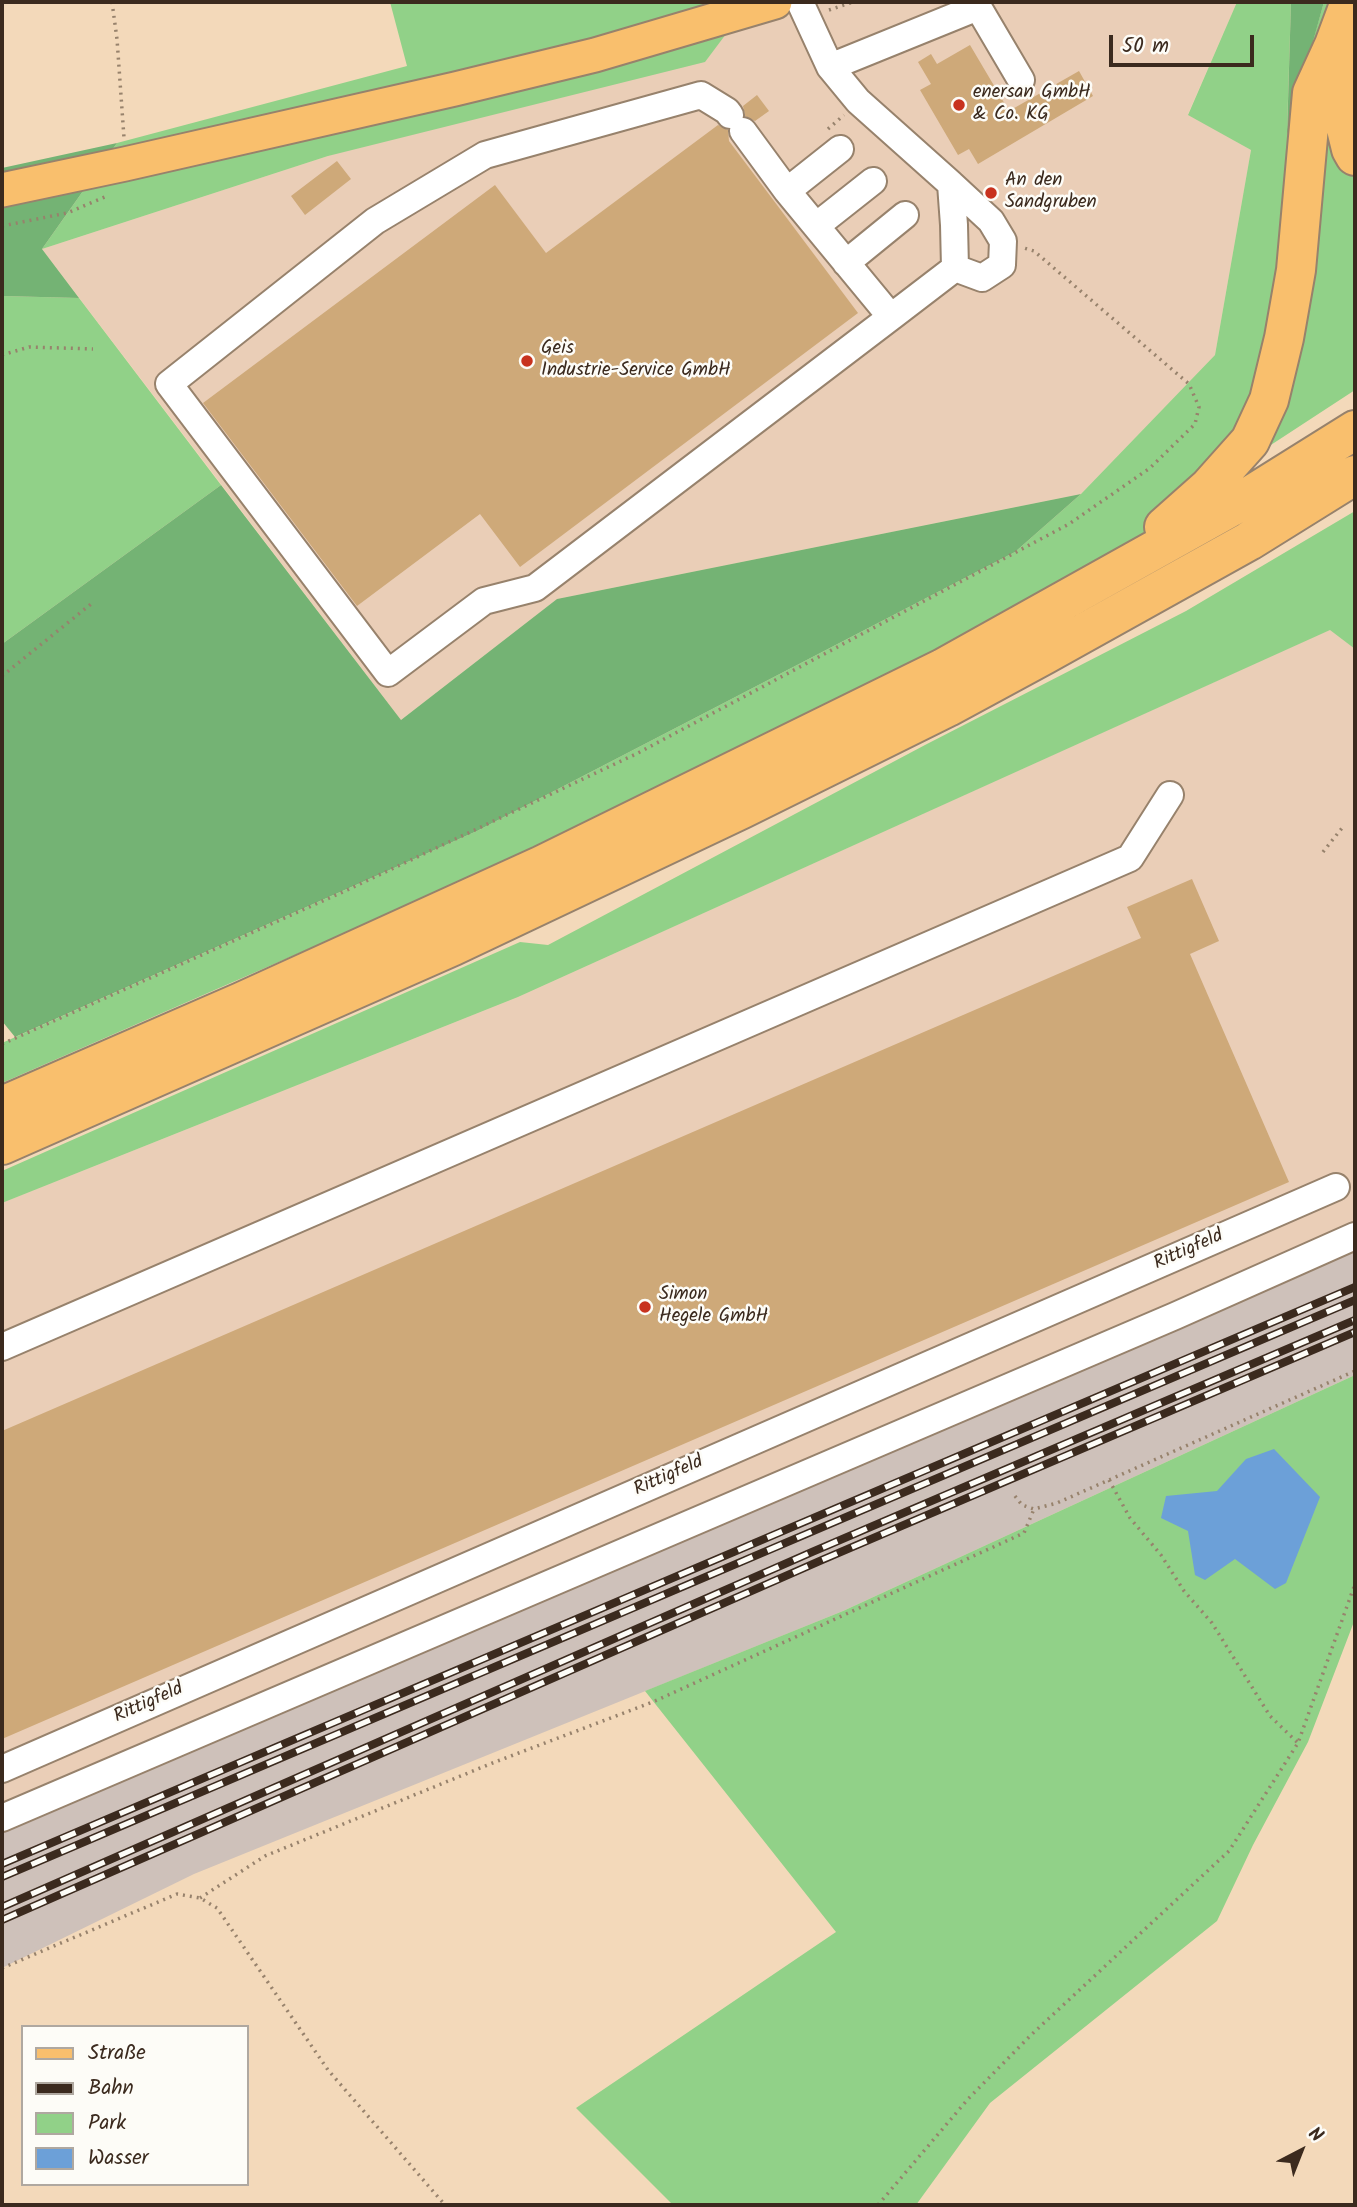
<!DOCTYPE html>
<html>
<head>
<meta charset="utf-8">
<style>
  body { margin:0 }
  #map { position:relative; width:1357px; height:2207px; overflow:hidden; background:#f3d9ba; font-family:Kalam,sans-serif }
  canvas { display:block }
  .frame { position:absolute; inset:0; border:4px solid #3b2a1e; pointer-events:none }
  .legend { position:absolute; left:21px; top:2025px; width:228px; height:161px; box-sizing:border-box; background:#fdfcf7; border:2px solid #afa8a0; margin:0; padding:9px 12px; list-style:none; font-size:21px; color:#3b2a1e }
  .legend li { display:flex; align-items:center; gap:14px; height:35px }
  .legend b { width:35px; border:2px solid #afa8a0 }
  .north { position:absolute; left:1266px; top:2116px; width:70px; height:70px; -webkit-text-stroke:5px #fdfcf7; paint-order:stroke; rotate:42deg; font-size:19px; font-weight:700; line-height:28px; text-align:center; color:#3b2a1e }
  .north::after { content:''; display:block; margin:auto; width:24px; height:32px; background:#3b2a1e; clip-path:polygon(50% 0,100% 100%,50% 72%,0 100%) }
  .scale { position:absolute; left:1109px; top:35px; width:145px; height:32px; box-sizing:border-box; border:4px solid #3b2a1e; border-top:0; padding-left:9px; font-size:21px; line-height:24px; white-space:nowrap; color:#3b2a1e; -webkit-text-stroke:5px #fdfcf7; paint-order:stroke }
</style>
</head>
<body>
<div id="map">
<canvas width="1357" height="2207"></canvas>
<div class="frame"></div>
<ul class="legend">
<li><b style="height:9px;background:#f9bf6d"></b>Straße</li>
<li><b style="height:9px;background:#3b2a1e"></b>Bahn</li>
<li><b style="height:19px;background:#91d188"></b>Park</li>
<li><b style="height:19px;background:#6ca0d8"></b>Wasser</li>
</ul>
<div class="north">N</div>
<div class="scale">50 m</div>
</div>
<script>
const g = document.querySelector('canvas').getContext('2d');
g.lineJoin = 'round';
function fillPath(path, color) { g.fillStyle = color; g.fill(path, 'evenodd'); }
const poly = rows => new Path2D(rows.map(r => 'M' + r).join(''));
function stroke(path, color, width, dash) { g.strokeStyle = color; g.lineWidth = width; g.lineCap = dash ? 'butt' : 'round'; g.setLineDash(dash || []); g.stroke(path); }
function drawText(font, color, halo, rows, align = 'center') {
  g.font = font + ' Kalam,sans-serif'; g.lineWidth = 5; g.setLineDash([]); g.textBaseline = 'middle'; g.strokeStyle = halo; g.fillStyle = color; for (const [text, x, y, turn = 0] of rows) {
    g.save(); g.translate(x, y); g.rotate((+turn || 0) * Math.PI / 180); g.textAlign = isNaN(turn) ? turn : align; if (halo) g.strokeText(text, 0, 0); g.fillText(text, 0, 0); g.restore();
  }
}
fillPath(poly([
  [786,2,1237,2,1188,114,1251,150,1215,355,1081,494,557,599,401,720,42,249,328,156,744,10],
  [1331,629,1355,649,1355,1242,2,1819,2,1203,518,997]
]), '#eaceb7');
fillPath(poly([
  [1355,1242,1355,1375,843,1611,194,1874,2,1968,2,1819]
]), '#cec1ba');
fillPath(poly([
  [390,2,786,2,744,10,705,62,328,156,42,249,117,143,407,66],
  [1237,2,1291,2,1287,131,1324,2,1355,2,1355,390,1254,456,1126,550,927,656,489,870,2,1083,2,1043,477,831,1015,552,1081,494,1215,355,1251,150,1188,115],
  [2,296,79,298,221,485,2,644],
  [1355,511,1355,649,1330,630,518,997,2,1203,2,1171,520,942,548,945,925,745,1186,611],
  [1355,1375,1355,1619,1308,1742,1253,1845,1217,1921,990,2103,916,2205,673,2205,576,2108,836,1932,645,1691,843,1611]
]), '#91d188');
fillPath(poly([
  [1291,2,1324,2,1287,135],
  [117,143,42,249,79,298,2,296,2,168],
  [221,485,401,720,557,599,1081,494,1015,552,477,831,15,1037,2,1021,2,644]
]), '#74b374');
fillPath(poly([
  [1274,1449,1320,1497,1286,1583,1275,1589,1235,1559,1205,1580,1195,1575,1188,1531,1161,1518,1166,1496,1217,1491,1246,1459]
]), '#6ca0d8');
fillPath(poly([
  [970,45,1009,111,1079,71,1093,96,978,164,969,149,958,155,920,90,931,84,918,62,931,54,937,64],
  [757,95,769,111,755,121,745,116,743,106],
  [718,125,728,130,729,141,858,313,520,567,480,514,357,606,203,403,495,185,546,253],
  [337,161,351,179,305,215,291,196],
  [1192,879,1219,941,1190,954,1289,1182,2,1739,2,1431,1141,938,1127,907]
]), '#cea979');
const minor = poly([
  [800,2,830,67,858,101,951,184,954,225,955,268,982,278,1002,265,1003,241,991,221,951,184],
  [830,67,978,7,1021,80],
  [730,115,727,111,701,95,485,155,375,221,169,384,388,673,484,601,535,588,891,317],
  [743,131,787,191,891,317,955,268],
  [787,191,840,149],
  [816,226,873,181],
  [846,263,905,215],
  [2,1347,1130,858,1170,795],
  [2,1769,1336,1187],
  [2,1818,1175,1316,1355,1236]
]);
const major = poly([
  [2,190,125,164,455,89,595,55,775,2]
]);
const highway = poly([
  [1334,49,1337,92,1351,149,1355,156],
  [1164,527,1209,487,1250,441,1269,400,1284,338,1296,270,1312,93,1334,45,1350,2],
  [2,1106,241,1002,542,865,943,668,1235,505,1355,430],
  [2,1145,453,946,742,809,948,707,1044,655,1249,541,1355,475]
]);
stroke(minor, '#97826c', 30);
stroke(major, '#97826c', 37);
stroke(highway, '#97826c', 42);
stroke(poly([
  [112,2,117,39,124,138],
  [829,10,853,2],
  [828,129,844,115],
  [2,226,67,213,107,196],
  [2,355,29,347,93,349],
  [2,676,91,604],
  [1323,852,1342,828],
  [2,1044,345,891,636,754,1069,524,1150,468,1195,424,1199,407,1189,384,1034,251,1024,248],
  [1109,1480,1130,1518,1161,1555,1184,1591,1212,1623,1270,1716,1298,1743],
  [1015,1496,1022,1505,1034,1509,1057,1503,1355,1371],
  [200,1898,265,1856,490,1764,655,1701,1024,1533,1034,1509],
  [2,1968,177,1894,200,1898,217,1908,328,2070,445,2205],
  [878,2205,968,2099,1031,2035,1229,1851,1298,1743,1355,1584]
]), '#97826c', 3.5, [2, 5]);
stroke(minor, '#fff', 26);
stroke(major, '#f9bf6d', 33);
stroke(highway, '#f9bf6d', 38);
const rail = poly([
  [2,1864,1355,1287],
  [2,1877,1355,1300],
  [2,1907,812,1552,1355,1320],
  [2,1920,822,1560,1355,1332]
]);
stroke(rail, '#3b2a1e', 8);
stroke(rail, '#fdfcf7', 5, [16]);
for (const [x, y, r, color] of [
  [959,105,7,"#c8321e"],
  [991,193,7,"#c8321e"],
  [527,361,7,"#c8321e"],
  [645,1307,7,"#c8321e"]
]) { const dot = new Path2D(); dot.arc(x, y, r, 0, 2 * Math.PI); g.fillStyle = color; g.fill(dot); stroke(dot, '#fdfcf7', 2.5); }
drawText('19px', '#3b2a1e', '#fdfcf7', [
  ["enersan GmbH",973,94],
  ["& Co. KG",973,116],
  ["An den",1005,182],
  ["Sandgruben",1005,204],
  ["Geis",541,350],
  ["Industrie-Service GmbH",541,372],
  ["Simon",659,1296],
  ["Hegele GmbH",659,1318]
], 'left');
drawText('19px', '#3b2a1e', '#fdfcf7', [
  ["Rittigfeld",1189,1251,-24],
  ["Rittigfeld",669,1477,-24],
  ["Rittigfeld",149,1704,-24]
]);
</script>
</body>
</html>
